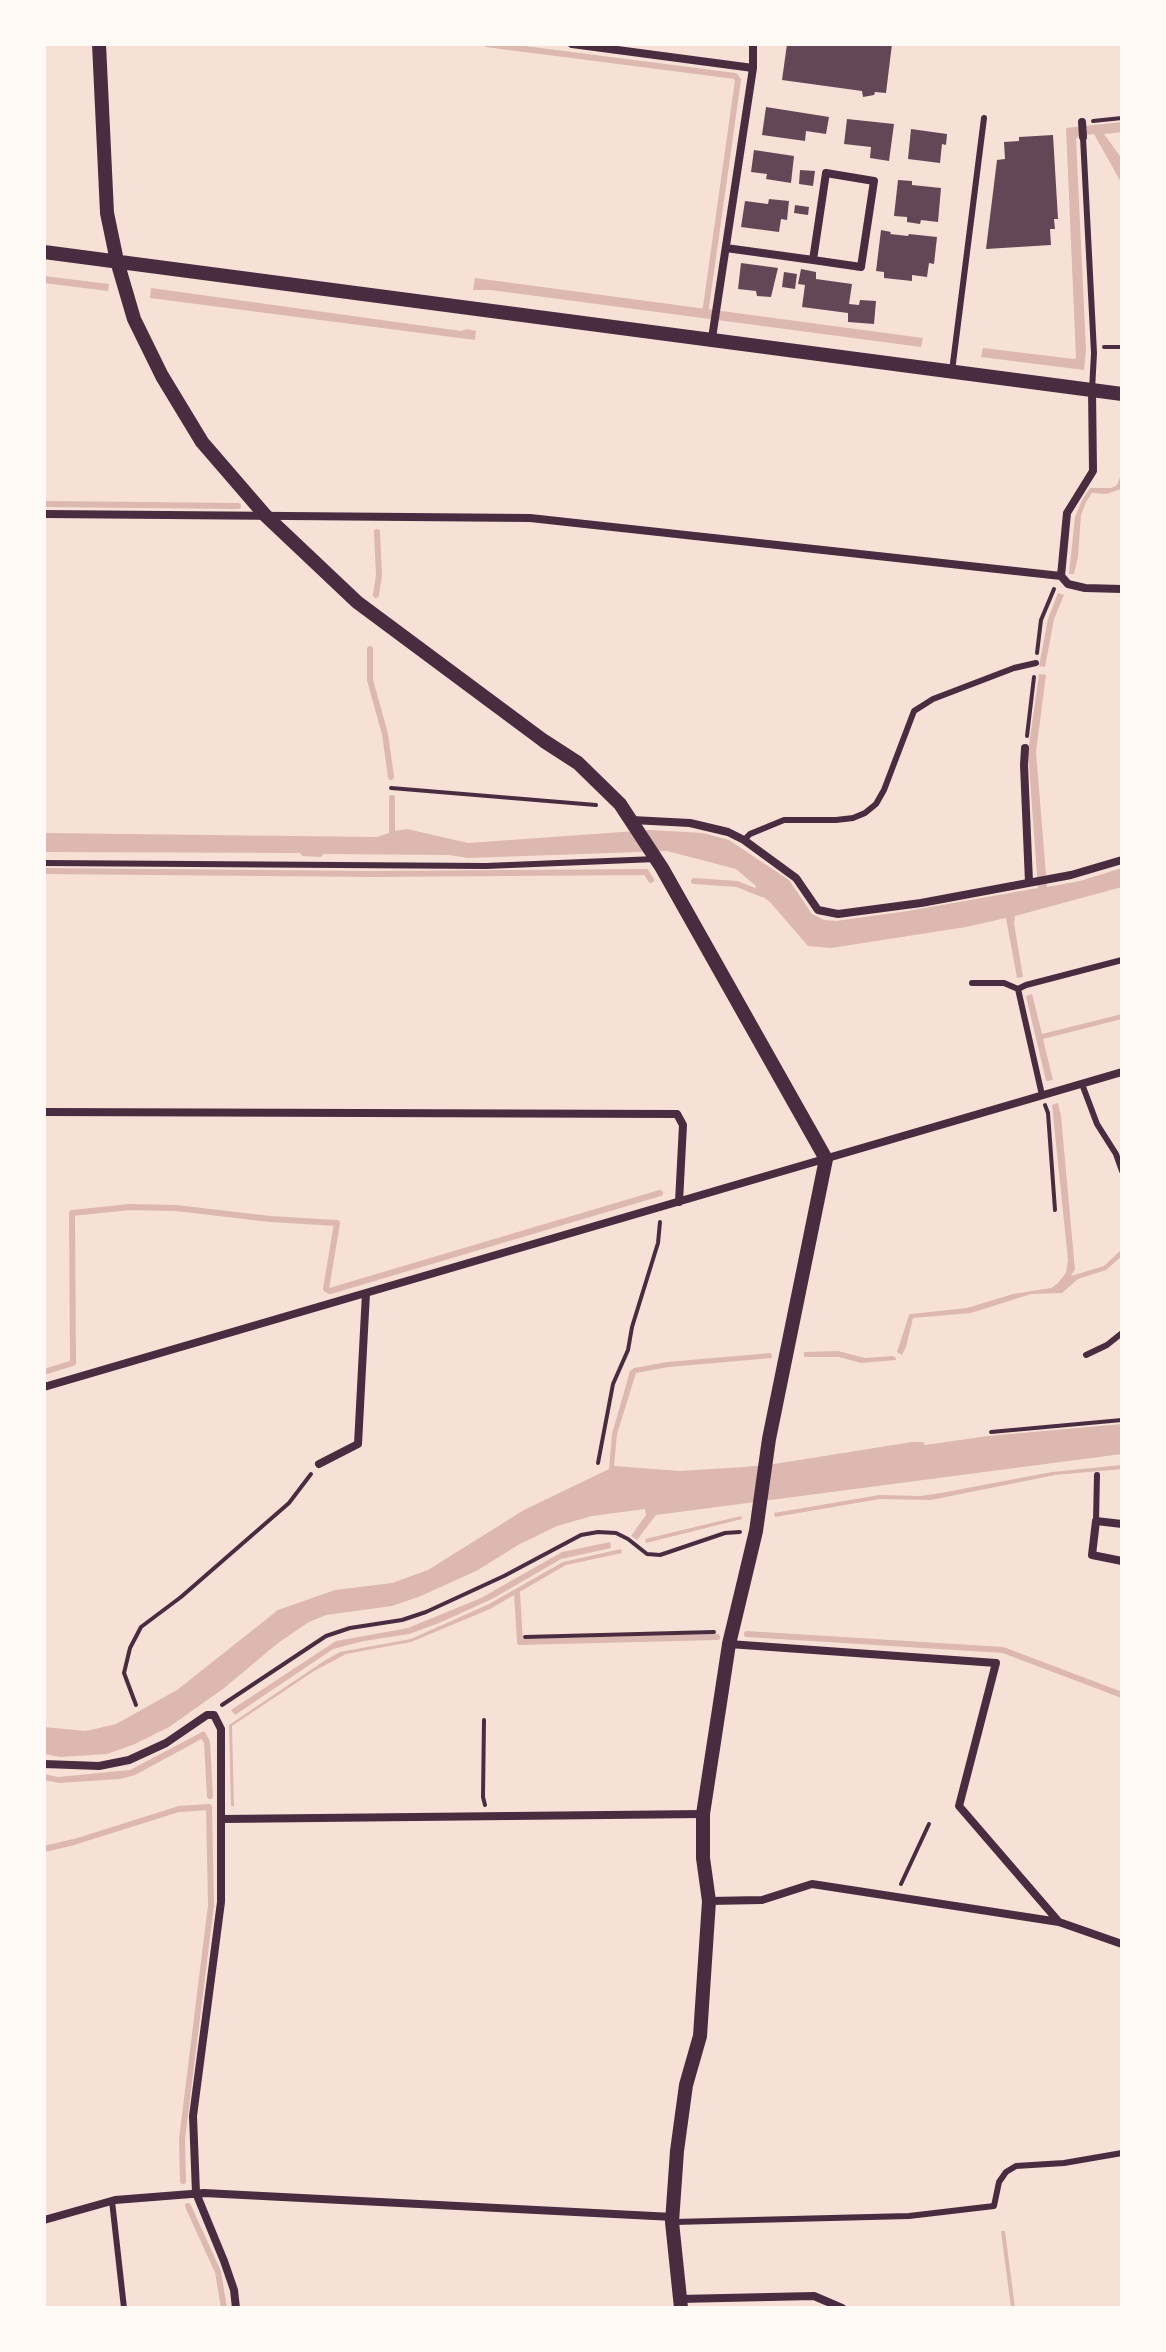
<!DOCTYPE html>
<html>
<head>
<meta charset="utf-8">
<style>
  body { margin:0 }
  #map { position:relative; width:1166px; height:2352px; overflow:hidden; background:#f7e1d7; font-family:"Noto Sans",sans-serif }
  canvas { display:block }
  .frame { position:absolute; inset:0; border:46px solid #fffaf5; pointer-events:none }
</style>
</head>
<body>
<div id="map">
<canvas width="1166" height="2352"></canvas>
<div class="frame"></div>
</div>
<script>
const g = document.querySelector('canvas').getContext('2d');
g.lineJoin = 'round';
function fillPath(path, color) { g.fillStyle = color; g.fill(path, 'evenodd'); }
const poly = rows => new Path2D(rows.map(r => 'M' + r).join(''));
function stroke(path, color, width, dash) { g.strokeStyle = color; g.lineWidth = width; g.lineCap = dash ? 'butt' : 'round'; g.setLineDash(dash || []); g.stroke(path); }
fillPath(poly([
  [1122,122,1122,132,1104,134,1122,159,1122,184,1094,134,1079,136,1076,139,1086,350,1084,370,981,357,983,348,1074,359,1076,358,1066,128],
  [44,276,109,284,108,291,44,283],
  [475,278,923,338,921,347,491,290,473,290],
  [151,288,461,331,467,329,476,331,475,340,150,298],
  [1122,472,1121,489,1106,494,1092,493,1086,502,1081,515,1078,557,1074,574,1069,574,1075,517,1082,500,1090,488,1111,488,1117,485],
  [1058,593,1064,595,1054,619,1045,667,1039,666,1048,619],
  [1039,674,1046,675,1036,752,1047,887,1080,881,1122,868,1122,887,1015,916,1014,923,1023,977,1017,978,1006,918,966,927,831,948,808,946,770,902,754,890,756,886,736,869,667,851,468,858,449,855,323,854,321,857,302,856,300,853,44,852,44,833,377,837,395,831,407,829,468,843,650,830,703,833,729,840,789,880,812,914,824,920,836,921,908,911,1038,888,1028,752],
  [1032,994,1042,1034,1122,1014,1122,1019,1043,1039,1053,1080,1046,1081,1026,996],
  [1058,1103,1061,1116,1074,1259,1075,1269,1071,1276,1104,1266,1120,1251,1122,1256,1106,1270,1078,1279,1062,1293,1031,1294,971,1313,913,1318,906,1347,902,1355,897,1352,909,1315,911,1314,967,1308,1013,1294,1051,1288,1057,1284,1066,1273,1068,1260,1052,1105],
  [838,1351,865,1358,893,1356,896,1358,896,1360,861,1363,839,1357,804,1357,804,1352],
  [771,1353,772,1358,669,1367,636,1373,617,1434,614,1466,680,1471,744,1467,774,1464,912,1442,923,1442,925,1445,988,1436,1122,1424,1122,1454,656,1515,637,1540,631,1536,646,1515,645,1509,592,1516,557,1526,518,1545,478,1570,421,1596,392,1606,326,1615,309,1622,278,1643,223,1689,169,1727,135,1744,107,1754,61,1757,44,1754,44,1727,86,1731,116,1724,177,1690,278,1610,335,1590,392,1583,428,1570,524,1510,609,1469,612,1434,630,1371,634,1368,667,1362],
  [1122,1465,1122,1469,1055,1475,931,1500,880,1499,775,1517,774,1513,879,1495,920,1496,941,1493,1052,1472],
  [741,1516,742,1519,646,1543,645,1539],
  [610,1542,611,1548,561,1559,492,1599,439,1623,409,1634,364,1641,333,1649,235,1715,231,1710,336,1641,408,1628,481,1598,562,1552],
  [621,1549,622,1553,566,1565,490,1609,411,1642,346,1654,314,1671,232,1726,234,1806,231,1806,229,1725,324,1661,340,1652,411,1639,489,1604,563,1562],
  [204,1731,207,1736,135,1775,120,1779,59,1783,44,1780,44,1774,58,1777,130,1770],
  [1001,2231,1005,2231,1015,2308,1011,2308]
]), '#dcb8b0');
stroke(poly([
  [486,44,735,76,738,80,705,314],
  [44,504,238,506],
  [376,595,379,575,377,532],
  [370,649,370,680,385,734,391,777],
  [392,798,392,838],
  [44,871,372,874,646,872,651,880],
  [694,881,737,884,762,894],
  [44,1372,73,1363,72,1213,130,1207,176,1208,270,1219,337,1223,326,1289,330,1291,660,1193],
  [517,1592,520,1642,717,1637],
  [747,1634,1003,1650,1122,1695],
  [203,1735,207,1742,210,1796],
  [44,1849,74,1842,179,1809,209,1807,211,1905,182,2139,183,2181],
  [188,2206,218,2272,224,2308]
]), '#dcb8b0', 6);
fillPath(poly([
  [787,44,892,44,886,93,875,92,874,95,863,97,862,91,782,80],
  [766,107,829,117,826,134,806,131,805,141,762,135],
  [847,119,894,124,889,161,870,158,871,147,844,144],
  [911,129,947,134,946,145,942,144,940,163,908,159],
  [1053,135,1058,219,1054,219,1055,229,1050,229,1051,245,986,249,997,160,1005,159,1004,142,1019,141,1019,137],
  [754,150,794,156,791,183,766,179,767,174,751,172],
  [800,170,815,171,813,186,799,184],
  [898,180,912,181,912,185,941,188,938,222,921,220,920,224,907,222,907,217,894,216],
  [769,199,789,201,787,220,781,219,779,232,741,227,745,201,768,204],
  [795,205,809,207,808,215,794,213],
  [881,230,891,232,890,234,908,236,909,234,937,237,934,264,929,263,927,277,912,275,912,281,884,278,884,272,876,271],
  [741,263,778,268,771,297,757,296,756,291,738,289],
  [801,269,816,272,816,279,852,284,849,304,859,305,860,300,876,301,874,324,848,322,848,313,802,307,805,285,798,284],
  [784,272,797,274,795,289,782,287]
]), '#644757');
stroke(poly([
  [1093,121,1122,118],
  [1104,347,1122,347],
  [1037,653,1041,620,1054,589],
  [1027,736,1034,677],
  [391,788,596,805],
  [1045,1105,1048,1113,1055,1210],
  [991,1432,1122,1420],
  [598,1463,613,1384,628,1350,632,1327,658,1243,660,1222],
  [525,1637,714,1632],
  [136,1705,124,1673,130,1648,141,1627,181,1597,289,1503,311,1474],
  [222,1705,326,1636,350,1628,402,1620,426,1612,504,1576,581,1535,598,1532,616,1533,628,1539,647,1554,660,1555,725,1533,740,1532],
  [484,1720,483,1797,485,1805],
  [901,1884,929,1824]
]), '#4a2c40', 4);
stroke(poly([
  [1083,137,1094,353,1092,390],
  [952,371,984,118],
  [744,840,750,834,784,820,836,820,853,818,865,813,876,804,884,790,914,711,933,699,1014,668,1036,663],
  [44,863,486,866,656,859],
  [972,983,1004,983,1018,989],
  [1082,1084,1097,1124,1116,1154,1122,1171],
  [1042,1095,1018,989,1026,985,1122,960],
  [1086,1355,1107,1345,1122,1333],
  [1096,1521,1097,1475],
  [112,2201,124,2308],
  [674,2222,909,2216,994,2206,999,2182,1006,2172,1016,2166,1064,2163,1122,2153]
]), '#4a2c40', 6);
stroke(poly([
  [572,44,753,68],
  [1082,122,1083,137],
  [726,248,813,260,861,267,874,181,826,173,813,260],
  [712,338,753,68,753,44],
  [44,514,530,518,1061,576,1068,584,1085,588,1122,589],
  [1061,576,1067,513,1093,471,1092,390],
  [1025,748,1024,765,1029,882],
  [632,820,690,823,728,832,744,840,796,878,818,910,838,914,921,903,1071,875,1122,860],
  [44,1112,677,1114,683,1125,679,1202],
  [44,1387,1122,1072],
  [319,1464,358,1444,366,1293],
  [1122,1524,1096,1521,1092,1555,1122,1561],
  [729,1644,996,1663,959,1806,1059,1922],
  [44,1764,99,1766,129,1760,166,1743,207,1715,214,1715,221,1729,221,1902,193,2116,196,2193,224,2261,234,2290,236,2308],
  [222,1819,703,1814],
  [709,1901,762,1900,812,1884,1059,1922,1122,1944],
  [44,2220,115,2200,204,2193,673,2217],
  [679,2299,814,2296,842,2308]
]), '#4a2c40', 8);
stroke(poly([
  [99,44,107,213,117,261,134,319,162,376,202,442,265,515,357,602,544,741,578,763,620,804,662,868,826,1159,769,1439,756,1531,729,1644,703,1814,703,1858,709,1901,700,2036,686,2085,677,2151,672,2222,681,2308],
  [44,252,1122,394]
]), '#4a2c40', 14);
</script>
</body>
</html>
